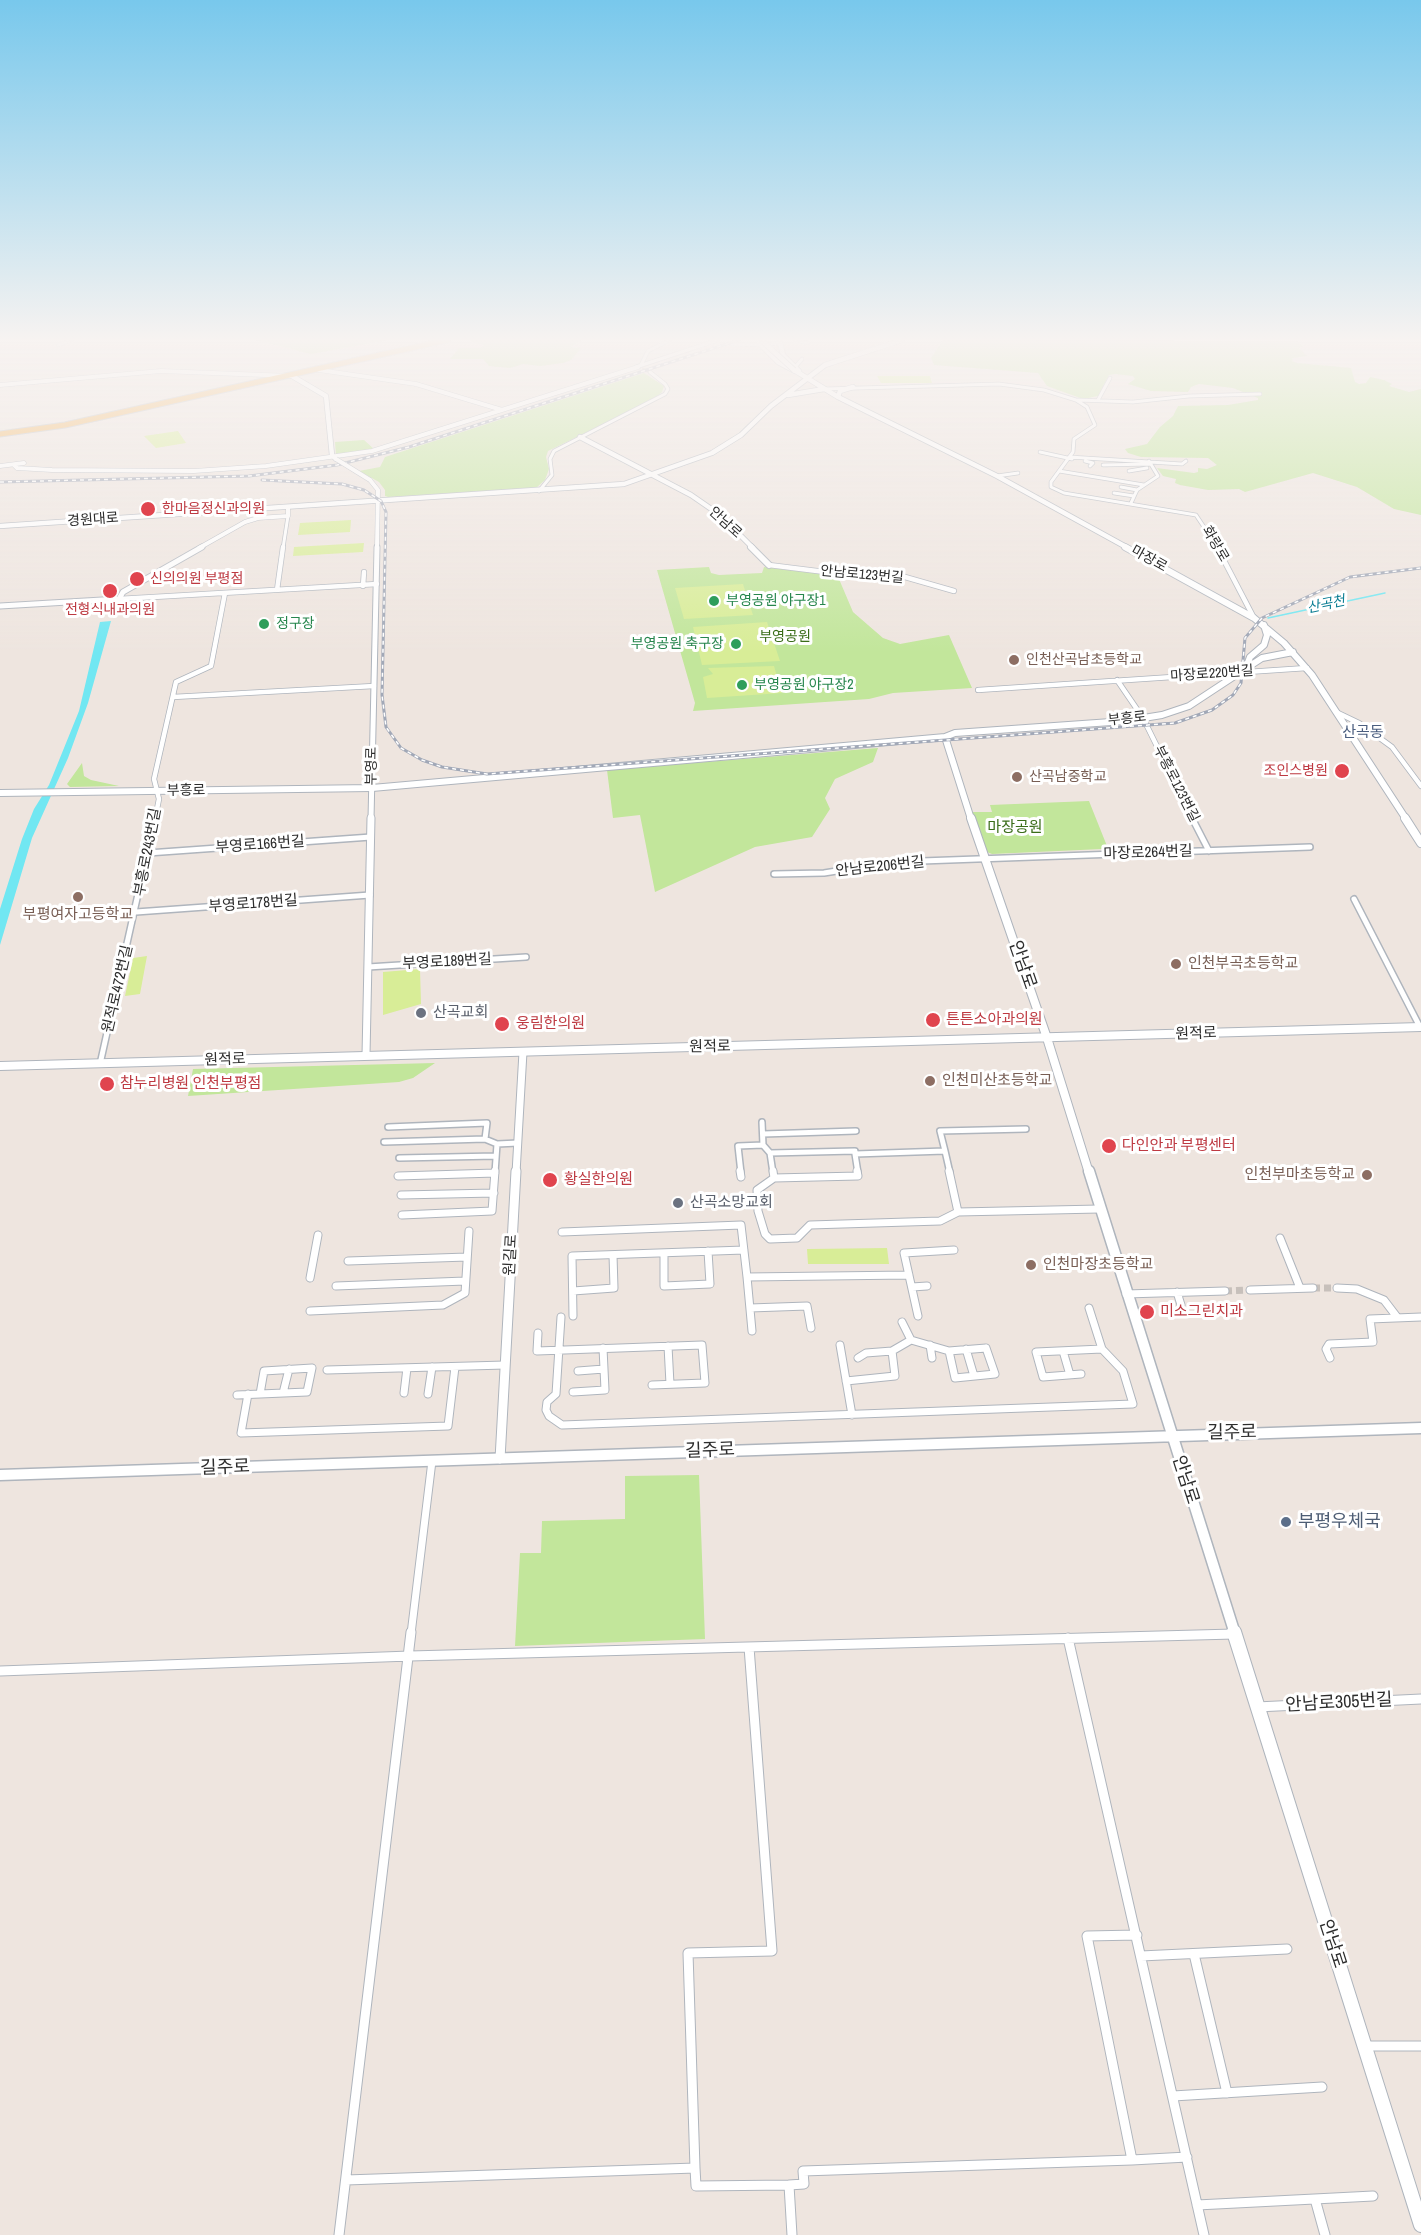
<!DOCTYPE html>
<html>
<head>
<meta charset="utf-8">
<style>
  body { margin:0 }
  canvas { display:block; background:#eee5df }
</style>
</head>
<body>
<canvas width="1421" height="2235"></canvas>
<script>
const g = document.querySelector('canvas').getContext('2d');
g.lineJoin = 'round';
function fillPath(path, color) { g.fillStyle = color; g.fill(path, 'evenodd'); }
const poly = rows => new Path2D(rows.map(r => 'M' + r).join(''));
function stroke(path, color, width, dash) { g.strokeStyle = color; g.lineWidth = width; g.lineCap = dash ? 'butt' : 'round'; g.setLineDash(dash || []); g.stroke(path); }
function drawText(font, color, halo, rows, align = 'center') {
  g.font = font + ' "Archivo Narrow","Noto Sans KR",sans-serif'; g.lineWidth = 6; g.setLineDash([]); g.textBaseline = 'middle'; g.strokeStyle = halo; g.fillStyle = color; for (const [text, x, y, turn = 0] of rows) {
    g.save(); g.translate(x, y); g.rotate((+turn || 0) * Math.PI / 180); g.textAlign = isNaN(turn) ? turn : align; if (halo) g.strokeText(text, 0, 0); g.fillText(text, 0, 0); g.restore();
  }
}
fillPath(poly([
  [255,340,388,340,311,354],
  [471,340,582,340,571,347,581,348,571,360,563,363,540,366,523,364,510,368,489,366,483,359,450,359,459,348,480,348,484,345,473,343],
  [943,340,1296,341,1304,346,1299,348,1307,356,1293,358,1292,361,1297,363,1351,368,1355,382,1359,384,1366,383,1370,377,1384,380,1392,384,1389,386,1409,392,1421,389,1421,515,1394,509,1357,487,1313,473,1245,492,1239,489,1208,490,1180,485,1175,483,1176,479,1163,476,1157,468,1194,473,1198,472,1198,468,1207,469,1217,465,1208,458,1141,457,1128,453,1125,449,1147,444,1160,427,1173,416,1178,406,1228,405,1258,400,1258,398,1233,388,1199,384,1191,387,1188,392,1151,391,1128,384,1135,379,1133,376,1115,374,1109,375,1098,396,1083,399,1047,386,1038,373,934,365,931,358],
  [644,373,664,386,662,392,653,400,548,451,546,457,549,469,545,480,536,488,388,497,385,496,385,490,379,482,359,471,380,467,385,457],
  [364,440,374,449,336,455,335,442],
  [709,567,711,573,719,575,762,573,764,567,842,576,839,579,853,612,883,638,900,644,949,635,972,688,893,693,869,699,693,711,695,703,657,570],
  [878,748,873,762,835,779,825,798,830,809,812,837,755,847,655,892,640,815,613,818,607,770],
  [82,763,84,776,91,780,119,786,70,787,67,784],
  [1089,801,1107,846,1102,849,992,854,987,852,972,812,992,812,990,805],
  [435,1063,413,1078,399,1082,188,1096,193,1069],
  [699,1475,705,1639,515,1646,520,1553,541,1553,542,1521,625,1519,625,1476]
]), '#c2e69b');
fillPath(poly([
  [877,376,930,376,932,383,881,383],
  [178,431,186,443,156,448,144,436],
  [351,520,350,532,298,535,300,523],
  [364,543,363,552,293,556,294,547],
  [743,584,753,615,684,619,675,588],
  [767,622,780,661,702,665,693,627],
  [774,666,782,693,707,698,703,677,713,674,708,668],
  [147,956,140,994,125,996,133,958],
  [420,969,421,1004,383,1015,383,972],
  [887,1248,889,1264,808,1264,807,1249]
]), '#d8ed97');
fillPath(poly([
  [111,621,88,703,68,758,32,838,0,945,0,909,22,839,34,809,49,785,79,711,100,622]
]), '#71e7f2');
stroke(poly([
  [1268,618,1385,593]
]), '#71e7f2', 1.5);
stroke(poly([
  [638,367,650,372]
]), '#c7c0bb', 3, [3, 1.5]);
stroke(poly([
  [1313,1288,1337,1288],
  [1225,1291,1250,1290]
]), '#c7c0bb', 7, [7, 4]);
const minorFar4 = poly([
  [795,340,808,343],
  [731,344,761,345,779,343,781,340],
  [58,345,72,340],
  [641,365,648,351,670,340],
  [796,366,802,359],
  [636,367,718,340],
  [824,389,999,384,1044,390,1076,400,1087,407,1095,425,1074,439,1073,452,1051,482,1051,487,1064,493,1196,515,1218,548],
  [1078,400,1133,402,1189,396,1260,394],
  [1098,400,1110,378],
  [1040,452,1072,459],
  [1069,457,1182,464,1186,461],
  [1085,461,1093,463,1090,466],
  [1103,465,1151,464],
  [1059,471,1144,485],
  [1129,471,1147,468],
  [997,476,1018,473],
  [1121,487,1137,490],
  [539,491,552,475,550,459,554,451,665,394,668,389,665,384,650,372],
  [1114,493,1134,496],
  [1131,503,1137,490,1158,476,1149,461],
  [283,548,288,516]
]);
const minorFar3 = poly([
  [1217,547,1254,618],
  [769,565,841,574,898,575,954,591],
  [363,586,364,572],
  [277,590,283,547],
  [117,612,119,599,377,584],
  [1117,680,1143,718,1193,819],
  [978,690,1307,668],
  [173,697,374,686],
  [1336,712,1359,723,1392,747,1421,786],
  [155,819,159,799,154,779,176,682,211,666,225,593]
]);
const minorFar2 = poly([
  [1192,818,1209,851],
  [148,853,371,837],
  [774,874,824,873,894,862,1310,847],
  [1354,899,1420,1027],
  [136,912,370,895],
  [368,967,526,957],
  [100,1064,155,818],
  [762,1122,763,1145,770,1153],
  [388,1127,487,1123,485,1139,497,1144,518,1143],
  [763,1134,856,1131],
  [384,1142,485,1139],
  [945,1151,940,1131,1026,1129],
  [855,1154,858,1173],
  [855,1154,945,1151,950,1173],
  [399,1158,496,1156],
  [495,1173,497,1144],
  [741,1173,738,1146,763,1145],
  [773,1173,770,1153,855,1151,855,1154]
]);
const minorFar1 = poly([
  [740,1171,741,1177],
  [773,1171,774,1178],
  [398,1176,495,1173],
  [774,1178,757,1190,758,1211,765,1234,770,1239,797,1238,810,1225,940,1221,958,1212,949,1171],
  [774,1178,858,1176,857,1171],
  [401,1195,494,1193],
  [958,1212,1099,1209],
  [402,1215,492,1211,495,1171],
  [562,1232,741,1225,747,1277],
  [1280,1238,1300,1288],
  [664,1253,664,1286,710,1284,708,1251],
  [348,1261,467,1257],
  [310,1278,318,1235],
  [336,1286,465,1281],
  [912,1287,927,1286],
  [1337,1288,1357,1289,1384,1300,1397,1317],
  [1250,1290,1313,1288],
  [573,1291,614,1288,613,1255],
  [1177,1292,1181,1305],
  [1126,1294,1225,1291],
  [750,1308,807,1306,811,1328],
  [310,1311,443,1305,465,1293,469,1231],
  [573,1316,572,1256,744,1250],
  [918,1316,904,1253,954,1250],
  [561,1317,556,1394,547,1402,546,1410,549,1416,562,1425,1133,1404,1123,1371,1102,1349,1089,1308],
  [902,1322,911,1340,949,1351],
  [752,1331,747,1277,909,1275],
  [538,1333,537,1351,702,1345,705,1383,652,1385],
  [840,1345,852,1415],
  [930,1345,932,1358],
  [668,1346,670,1384],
  [986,1348,995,1374,955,1378,949,1351,986,1348],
  [966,1349,974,1376],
  [1063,1351,1070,1375],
  [858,1358,866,1353,892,1351],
  [1330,1358,1326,1349,1329,1344,1373,1342,1370,1319,1421,1317],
  [327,1370,505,1365],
  [578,1371,604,1369],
  [1081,1374,1043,1377,1036,1352,1102,1349],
  [846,1381,895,1376,892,1351,911,1340],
  [573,1392,605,1390,603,1348],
  [283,1393,289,1369],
  [404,1393,407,1368],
  [248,1394,241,1433,448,1426,455,1367],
  [428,1394,432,1367],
  [237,1395,307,1392,312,1368,264,1371,260,1394],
  [411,1634,432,1461]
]);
const minor = poly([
  [1068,1638,1204,2235],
  [0,1671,410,1656,1234,1634],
  [1257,1707,1421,1699],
  [1137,1935,1087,1936,1132,2160,1187,2157],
  [1194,1954,1227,2093],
  [1141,1956,1287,1949],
  [1365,2046,1421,2046],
  [1173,2096,1322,2087],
  [695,2168,688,1953,772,1951,749,1647],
  [346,2180,695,2168,696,2186,789,2185],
  [1315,2199,1325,2235],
  [1197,2205,1373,2196],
  [339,2235,411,1632],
  [792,2235,789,2185,804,2184,803,2171,1132,2160]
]);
const tertiaryFar3 = poly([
  [319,370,416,384,502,410],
  [0,385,161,371,291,376],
  [14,465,17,468,52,470,194,471,266,466,372,451,638,367],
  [0,466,24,463],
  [370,480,378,490,377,548],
  [199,548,245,522,258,518,288,516,288,507]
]);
const tertiaryFar2 = poly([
  [0,606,119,599,123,592,202,547],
  [371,819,377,547]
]);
const tertiaryFar1 = poly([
  [366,1055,371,818],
  [516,1173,523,1052]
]);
const tertiary = poly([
  [500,1459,516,1171]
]);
const secondaryFar4 = poly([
  [780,342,783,355,799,371],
  [761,345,778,362,795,371],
  [794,370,838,397,997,476,1128,548],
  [292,376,326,396,332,455,336,459],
  [788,395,824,389],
  [838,397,840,391,853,387],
  [580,437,691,495,720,515,753,548],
  [0,526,624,484,712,453,741,435,771,406,825,365,902,340]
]);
const secondaryFar3 = poly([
  [751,547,769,565],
  [1125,547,1254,618,1284,643,1312,675,1406,819],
  [1247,665,1250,657,1264,645,1267,635,1264,625],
  [945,737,971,819],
  [0,793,372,788,945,737,955,733,1125,721,1162,715,1189,706,1262,658,1293,652]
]);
const secondaryFar2 = poly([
  [971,818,1047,1038,1089,1173],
  [1405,818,1421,843],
  [0,1066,1421,1027]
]);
const secondaryFar1 = poly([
  [1089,1171,1235,1634],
  [0,1475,1421,1428]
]);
const secondary = poly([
  [1234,1632,1421,2225]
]);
const primary = poly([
  [0,434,65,425,447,340]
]);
stroke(minorFar4, '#afb5bd', 4.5);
stroke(minorFar3, '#afb5bd', 6);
stroke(minorFar2, '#afb5bd', 8);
stroke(minorFar1, '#afb5bd', 9);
stroke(minor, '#afb5bd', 11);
stroke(tertiaryFar3, '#afb5bd', 5);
stroke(tertiaryFar2, '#afb5bd', 7);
stroke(tertiaryFar1, '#afb5bd', 9);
stroke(tertiary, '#afb5bd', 11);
stroke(secondaryFar4, '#afb5bd', 6);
stroke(secondaryFar3, '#afb5bd', 8);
stroke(secondaryFar2, '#afb5bd', 10);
stroke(secondaryFar1, '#afb5bd', 13);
stroke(secondary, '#afb5bd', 16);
stroke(primary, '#c4c4c4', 7);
stroke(minorFar4, '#fff', 3);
stroke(minorFar3, '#fff', 4.5);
stroke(minorFar2, '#fff', 5);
stroke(minorFar1, '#fff', 7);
stroke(minor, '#fff', 9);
stroke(tertiaryFar3, '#fff', 4);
stroke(tertiaryFar2, '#fff', 5);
stroke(tertiaryFar1, '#fff', 7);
stroke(tertiary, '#fff', 9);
stroke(secondaryFar4, '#fff', 4.5);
stroke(secondaryFar3, '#fff', 6);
stroke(secondaryFar2, '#fff', 8);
stroke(secondaryFar1, '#fff', 10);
stroke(secondary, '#fff', 14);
stroke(primary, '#f4b65f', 5);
const rail = poly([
  [262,480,342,484,364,490,381,501,386,512,382,695,386,727,401,748,422,760,442,767,487,774,1175,723,1212,710,1233,695,1241,683,1245,638,1262,618,1350,577,1421,568],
  [0,482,249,476,337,465,409,447,739,340]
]);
stroke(rail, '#a1a8b7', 3);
stroke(rail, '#fff', 1.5, [4]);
const tertiaryBridge = poly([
  [336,459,370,480]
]);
const secondaryBridge = poly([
  [761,340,794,370]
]);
stroke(tertiaryBridge, '#afb5bd', 5, []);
stroke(secondaryBridge, '#afb5bd', 6, []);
stroke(tertiaryBridge, '#fff', 4);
stroke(secondaryBridge, '#fff', 4.5);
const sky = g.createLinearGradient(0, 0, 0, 653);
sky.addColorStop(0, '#78c8ec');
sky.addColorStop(0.52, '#f7f3f1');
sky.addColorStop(1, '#f7f3f100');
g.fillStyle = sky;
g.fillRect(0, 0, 1421, 653);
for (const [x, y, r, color] of [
  [148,509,8,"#e0444e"],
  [137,579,8,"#e0444e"],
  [110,591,8,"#e0444e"],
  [714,601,6,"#2e9e5b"],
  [264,624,6,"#2e9e5b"],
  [736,644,6,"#2e9e5b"],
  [1014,660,6,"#8d6e63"],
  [742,685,6,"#2e9e5b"],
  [1342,771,8,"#e0444e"],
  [1017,777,6,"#8d6e63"],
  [78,897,6,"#8d6e63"],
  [1176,964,6,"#8d6e63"],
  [421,1013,6,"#6b7280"],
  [933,1020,8,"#e0444e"],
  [502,1024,8,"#e0444e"],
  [930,1081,6,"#8d6e63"],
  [107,1084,8,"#e0444e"],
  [1109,1146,8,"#e0444e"],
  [1367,1175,6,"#8d6e63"],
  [550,1180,8,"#e0444e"],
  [678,1203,6,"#6b7280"],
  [1031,1265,6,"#8d6e63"],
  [1147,1312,8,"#e0444e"],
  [1286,1522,6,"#5c6f8a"]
]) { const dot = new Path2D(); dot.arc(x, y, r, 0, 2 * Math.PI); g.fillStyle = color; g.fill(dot); stroke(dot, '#fff', 2); }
drawText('14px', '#be3a42', '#fff', [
  ["한마음정신과의원",162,509],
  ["신의의원 부평점",150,579],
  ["전형식내과의원",110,610,"center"],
  ["조인스병원",1328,771,"right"]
], 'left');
drawText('14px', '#2d2d2d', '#fff', [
  ["경원대로",93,520,-4],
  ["안남로",725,523,42],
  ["화랑로",1215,544,60],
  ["마장로",1149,559,29],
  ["안남로123번길",862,575,5],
  ["마장로220번길",1212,674,-4],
  ["부흥로",1127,719,-6],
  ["부영로",372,766,-89],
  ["부흥로123번길",1176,784,63],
  ["부흥로",186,791,-1]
]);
drawText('14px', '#27864d', '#fff', [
  ["부영공원 야구장1",726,601],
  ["정구장",276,624],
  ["부영공원 축구장",724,644,"right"],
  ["부영공원 야구장2",754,685]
], 'left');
drawText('italic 14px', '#0c7e94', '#fff', [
  ["산곡천",1326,605,-12]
]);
drawText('14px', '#3a6d19', '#fff', [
  ["부영공원",785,637]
]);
drawText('14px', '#785e54', '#fff', [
  ["인천산곡남초등학교",1026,660],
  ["산곡남중학교",1029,777]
], 'left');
drawText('15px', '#4b5e7f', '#fff', [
  ["산곡동",1363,733]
]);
drawText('15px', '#3a6d19', '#fff', [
  ["마장공원",1015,828]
]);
drawText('15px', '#2d2d2d', '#fff', [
  ["부영로166번길",260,845,-4],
  ["부흥로243번길",148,852,-79],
  ["마장로264번길",1148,853,-2],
  ["안남로206번길",880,867,-6],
  ["부영로178번길",253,904,-4],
  ["부영로189번길",447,962,-3],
  ["원적로472번길",118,989,-77],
  ["원적로",1196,1034,-2],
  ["원적로",710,1047,-1],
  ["원적로",225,1060,-2],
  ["원길로",511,1255,-87]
]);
drawText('15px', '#785e54', '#fff', [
  ["부평여자고등학교",78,915,"center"],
  ["인천부곡초등학교",1188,964],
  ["인천미산초등학교",942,1081],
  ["인천부마초등학교",1355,1175,"right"],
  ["인천마장초등학교",1043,1265]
], 'left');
drawText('15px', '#5b616d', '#fff', [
  ["산곡교회",433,1013],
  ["산곡소망교회",690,1203]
], 'left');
drawText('15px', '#be3a42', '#fff', [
  ["튼튼소아과의원",946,1020],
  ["웅림한의원",516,1024],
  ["참누리병원 인천부평점",120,1084],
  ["다인안과 부평센터",1122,1146],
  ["황실한의원",564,1180],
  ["미소그린치과",1160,1312]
], 'left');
drawText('18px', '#2d2d2d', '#fff', [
  ["안남로",1022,965,71],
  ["길주로",1232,1433,-1],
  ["길주로",710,1451,-2],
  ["길주로",225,1468,-2],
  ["안남로",1185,1480,72],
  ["안남로305번길",1339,1703,-3],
  ["안남로",1332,1944,72]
]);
drawText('18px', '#4e5e75', '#fff', [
  ["부평우체국",1298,1522]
], 'left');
</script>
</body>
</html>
